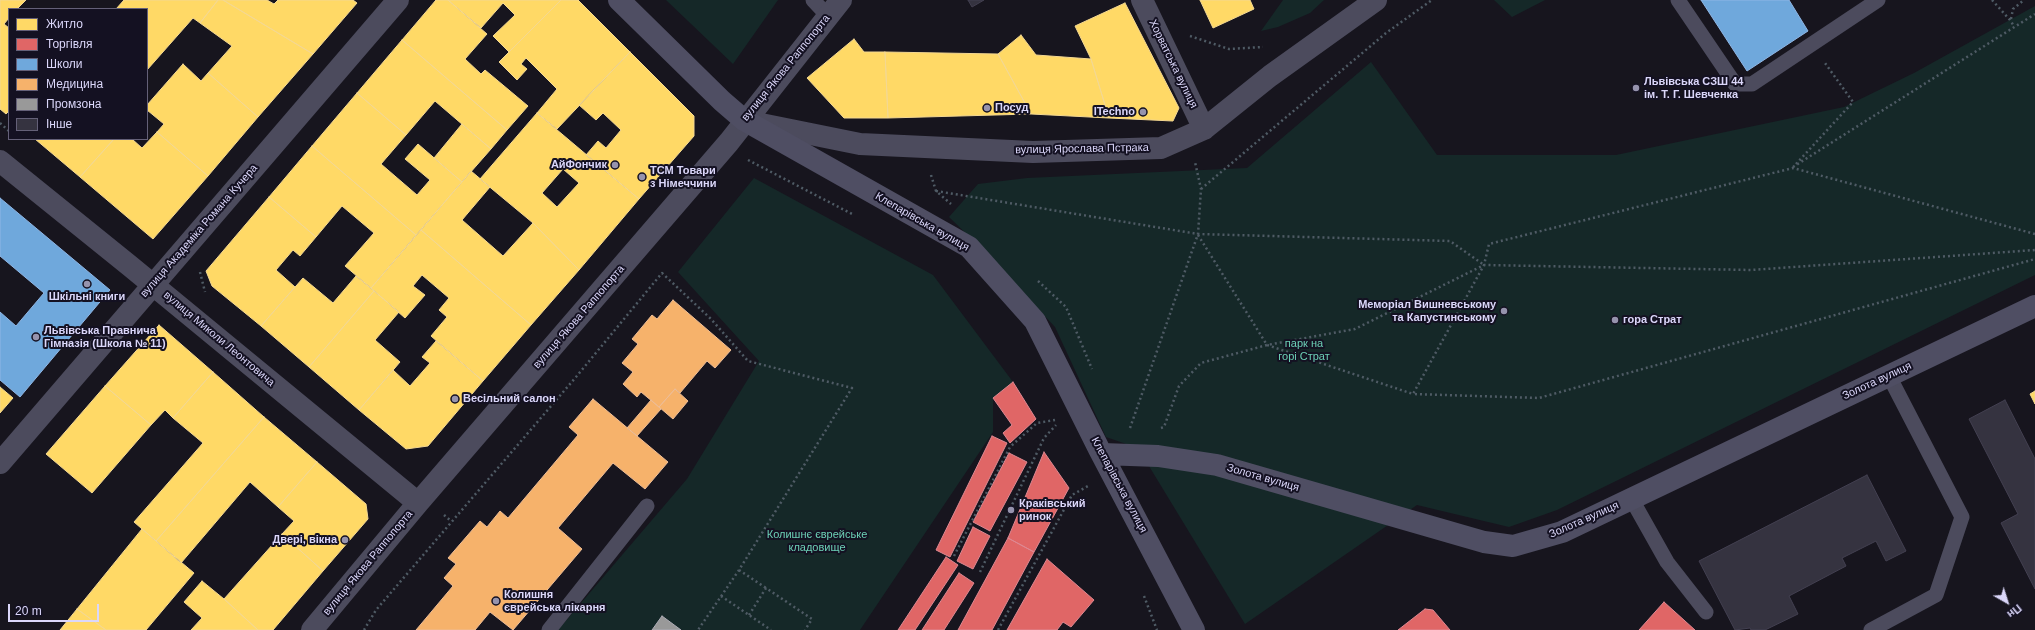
<!DOCTYPE html>
<html>
<head>
<meta charset="utf-8">
<style>
  body { margin:0 }
  #map { position:relative; width:2035px; height:630px; overflow:hidden; background:#17151e; font-family:Arial,sans-serif }
  canvas { display:block }
  .legend { position:absolute; left:8px; top:8px; width:140px; height:132px; box-sizing:border-box; background:#141122; border:1px solid #646078; margin:0; padding:5px 7px; list-style:none; font-size:12px; color:#dbd7fa }
  .legend li { display:flex; align-items:center; gap:8px; height:20px }
  .legend b { width:20px; border:1px solid #646078 }
  .north { position:absolute; left:1987px; top:582px; width:40px; height:40px; -webkit-text-stroke:3px #141122; paint-order:stroke; rotate:141deg; font-size:11px; font-weight:700; line-height:16px; text-align:center; color:#dbd7fa }
  .north::after { content:''; display:block; margin:auto; width:14px; height:18px; background:#dbd7fa; clip-path:polygon(50% 0,100% 100%,50% 72%,0 100%) }
  .scale { position:absolute; left:8px; top:604px; width:91px; height:18px; box-sizing:border-box; border:2px solid #dbd7fa; border-top:0; padding-left:5px; font-size:12px; line-height:14px; white-space:nowrap; color:#dbd7fa; -webkit-text-stroke:3px #141122; paint-order:stroke }
</style>
</head>
<body>
<div id="map">
<canvas width="2035" height="630"></canvas>
<ul class="legend">
<li><b style="height:11px;background:#ffd966"></b>Житло</li>
<li><b style="height:11px;background:#e06666"></b>Торгівля</li>
<li><b style="height:11px;background:#6fa8dc"></b>Школи</li>
<li><b style="height:11px;background:#f6b26b"></b>Медицина</li>
<li><b style="height:11px;background:#999"></b>Промзона</li>
<li><b style="height:11px;background:#353340"></b>Інше</li>
</ul>
<div class="north">Пн</div>
<div class="scale">20 m</div>
</div>
<script>
const g = document.querySelector('canvas').getContext('2d');
g.lineJoin = 'round';
function fillPath(path, color) { g.fillStyle = color; g.fill(path, 'evenodd'); }
const poly = rows => new Path2D(rows.map(r => 'M' + r).join(''));
function stroke(path, color, width, dash) { g.strokeStyle = color; g.lineWidth = width; g.lineCap = dash ? 'butt' : 'round'; g.setLineDash(dash || []); g.stroke(path); }
function drawText(font, color, halo, rows, align = 'center') {
  g.font = font + ' Arial,sans-serif'; g.lineWidth = 4; g.setLineDash([]); g.textBaseline = 'middle'; g.strokeStyle = halo; g.fillStyle = color; for (const [text, x, y, turn = 0] of rows) {
    g.save(); g.translate(x, y); g.rotate((+turn || 0) * Math.PI / 180); g.textAlign = isNaN(turn) ? turn : align; if (halo) g.strokeText(text, 0, 0); g.fillText(text, 0, 0); g.restore();
  }
}
fillPath(poly([
  [666,0,778,0,733,64],
  [1283,0,1324,0,1310,13,1278,27,1261,31],
  [1494,0,1545,0,1512,17],
  [2035,6,2035,275,1557,510,1509,527,1417,505,1245,624,1138,448,1106,437,1055,327,983,250,949,217,978,184,1027,178,1247,168,1371,62,1437,155,1616,155,1844,107,1914,73],
  [754,178,933,275,1013,382,993,398,993,432,860,630,558,630,687,479,759,361,678,272]
]), '#152828');
const homes = poly([
  [0,0,26,0,17,9,9,9,9,18,4,24,9,28,9,111,6,114,0,109,0,0],
  [124,0,218,0,200,23,193,18,147,70,147,9,116,9,124,0],
  [218,0,223,0,313,54,258,117,208,73,232,46,200,23,218,0],
  [223,0,267,0,274,4,278,0,353,0,357,3,313,54,223,0],
  [436,0,448,0,487,34,465,59,481,74,485,70,528,106,507,130,402,40,436,0],
  [448,0,561,0,509,52,493,36,515,15,503,3,481,28,448,0],
  [561,0,578,0,630,52,557,129,537,113,557,89,526,58,521,64,527,69,517,80,499,62,561,0],
  [1200,0,1250,0,1254,9,1213,28,1200,0],
  [1125,3,1179,108,1173,121,1109,118,1091,59,1075,26,1125,3],
  [1021,35,1036,55,1091,59,1109,118,1031,114,998,54,1021,35],
  [854,39,864,52,885,52,888,118,844,118,807,78,854,39],
  [402,40,507,130,491,149,435,101,406,135,357,93,402,40],
  [630,52,694,116,694,136,639,199,586,155,598,141,606,148,621,130,603,113,596,120,579,105,630,52],
  [885,52,998,54,1031,114,888,118,885,52],
  [183,64,201,81,208,73,258,117,208,176,157,132,164,124,147,110,147,105,183,64],
  [357,93,406,135,381,164,417,195,430,180,405,159,418,144,462,182,416,235,312,146,357,93],
  [537,113,639,199,579,270,533,223,480,179,537,113],
  [563,169,579,183,557,207,542,193,563,169],
  [462,124,491,149,462,182,434,158,462,124],
  [157,132,208,176,153,239,80,177,114,139,132,139,142,148,157,132],
  [35,139,114,139,80,177,35,139],
  [312,146,416,235,371,288,345,266,374,233,342,206,316,237,269,197,312,146],
  [471,171,490,187,462,220,503,256,533,223,579,270,531,325,421,230,471,171],
  [269,197,316,237,300,256,293,250,276,270,295,287,261,326,212,286,206,271,269,197],
  [421,230,531,325,483,381,431,336,447,317,439,310,449,298,422,275,413,286,425,295,405,318,371,288,421,230],
  [356,276,374,291,309,367,261,326,303,278,333,303,356,276],
  [374,291,399,312,375,340,400,362,359,410,309,367,374,291],
  [159,325,213,372,173,418,165,410,151,425,105,386,159,325],
  [436,341,483,381,428,446,406,449,359,410,393,370,410,386,430,363,422,357,436,341],
  [213,372,264,417,156,541,134,522,203,443,173,418,213,372],
  [105,386,151,425,92,493,46,454,105,386],
  [0,387,13,398,0,413,0,387],
  [2035,391,2035,404,2030,394,2035,391],
  [264,417,317,462,278,507,250,482,181,563,156,541,264,417],
  [317,462,366,504,368,519,323,571,282,534,294,521,278,507,317,462],
  [142,529,194,573,146,630,106,630,77,609,142,529],
  [282,534,323,571,273,630,258,630,224,599,282,534],
  [202,581,224,599,258,630,191,630,202,618,184,602,202,581],
  [77,609,106,630,60,630,77,609]
]);
fillPath(homes, '#ffd966');
stroke(homes, '#f4d892', 1);
const shops = poly([
  [1013,382,1036,419,1010,443,1003,433,1012,425,993,398,1013,382],
  [992,436,1007,443,950,557,936,550,992,436],
  [1044,452,1069,488,1034,552,1008,538,1044,452],
  [1009,453,1027,462,990,531,973,522,1009,453],
  [973,527,990,536,973,569,957,561,973,527],
  [1008,538,1034,552,992,630,958,630,1008,538],
  [946,557,958,565,915,630,898,630,946,557],
  [1047,559,1094,600,1071,627,1063,622,1057,630,1007,630,1047,559],
  [959,573,974,583,944,630,922,630,959,573],
  [1664,602,1695,630,1639,630,1664,602],
  [1425,609,1433,610,1450,630,1398,630,1425,609]
]);
fillPath(shops, '#e06666');
stroke(shops, '#de8892', 1);
const schools = poly([
  [1701,0,1789,0,1808,31,1747,71,1701,0],
  [0,198,110,290,20,397,0,380,0,312,16,326,44,293,0,256,0,198]
]);
fillPath(schools, '#6fa8dc');
stroke(schools, '#8fb6e5', 1);
const health = poly([
  [673,300,731,350,715,368,707,361,680,393,675,389,659,407,641,392,637,397,623,384,633,372,622,363,638,344,632,339,652,315,657,319,673,300],
  [675,389,688,401,673,419,659,407,675,389],
  [593,399,668,462,645,489,613,463,558,528,582,549,513,630,490,612,475,630,416,630,453,586,444,578,456,564,448,558,480,521,487,527,500,511,508,518,578,435,569,427,593,399],
  [651,400,661,409,637,436,627,428,651,400]
]);
fillPath(health, '#f6b26b');
stroke(health, '#eebd96', 1);
const industry = poly([
  [662,616,681,630,652,630,662,616]
]);
fillPath(industry, '#999');
stroke(industry, '#adacb6', 1);
const building = poly([
  [968,0,984,0,972,7,968,0],
  [2005,400,2035,459,2035,589,2001,523,2018,514,1969,419,2005,400],
  [1867,475,1906,551,1886,561,1876,541,1842,558,1846,566,1789,596,1798,614,1765,630,1751,630,1750,628,1735,630,1699,561,1867,475]
]);
fillPath(building, '#353340');
stroke(building, '#434051', 1);
stroke(poly([
  [1992,0,2010,20,2014,26],
  [2011,19,2013,9,2024,0],
  [1190,36,1229,49,1263,47],
  [0,123,9,131],
  [748,160,854,215],
  [1796,164,1853,102,1825,63],
  [1793,167,2035,14],
  [931,175,936,191,951,204],
  [1201,189,1386,33,1432,0],
  [936,191,1198,234,1450,241,1484,265],
  [2035,234,1793,168,1489,244,1484,265,1413,394,1539,398,2035,259],
  [1198,235,1267,345,1413,394],
  [200,272,205,292],
  [1038,281,1066,307,1092,369],
  [1130,428,1198,234,1201,189,1195,162],
  [1161,428,1164,427,1179,386,1201,363,1267,345,1355,329,1484,265,1751,270,2035,250],
  [444,515,451,521],
  [954,556,1010,447,1037,423,1055,420],
  [739,570,766,588],
  [980,572,1044,438,1056,425],
  [721,596,771,630],
  [1144,596,1157,630],
  [749,615,766,588,812,619,805,630],
  [364,630,376,610,576,377,662,273,711,319,748,361,852,388,739,570,698,630],
  [998,630,1072,495,1088,486]
]), '#4f5b65', 2.5, [2, 3]);
stroke(poly([
  [813,0,828,16],
  [1678,0,1735,84,1752,84,1878,0],
  [1631,498,1667,562,1706,612],
  [549,630,647,506],
  [1871,630,1936,595,1962,517,1889,376]
]), '#4c4b5d', 15);
stroke(poly([
  [1142,0,1204,129],
  [751,122,860,144,1033,152,1161,148,1204,129,1270,76,1376,0],
  [0,161,130,266,418,503],
  [0,463,398,0],
  [312,630,418,503,729,142,841,0]
]), '#4c4b5d', 22);
stroke(poly([
  [619,0,722,101,744,120,969,247,1035,321,1099,449,1194,630],
  [1102,454,1158,456,1217,465,1484,542,1513,546,1562,532,2035,306]
]), '#4f4e63', 22);
for (const [x, y, r, color] of [
  [1636,88,4,"#9693ad"],
  [987,108,4,"#9693ad"],
  [1143,112,4,"#9693ad"],
  [615,165,4,"#9693ad"],
  [642,177,4,"#9693ad"],
  [87,284,4,"#9693ad"],
  [1504,311,4,"#9693ad"],
  [1615,320,4,"#9693ad"],
  [36,337,4,"#9693ad"],
  [455,399,4,"#9693ad"],
  [1011,510,4,"#9693ad"],
  [345,540,4,"#9693ad"],
  [496,601,4,"#9693ad"]
]) { const dot = new Path2D(); dot.arc(x, y, r, 0, 2 * Math.PI); g.fillStyle = color; g.fill(dot); stroke(dot, '#141122', 1.5); }
drawText('11px', '#dbd7fa', '#141122', [
  ["Хорватська вулиця",1173,64,64],
  ["вулиця Якова Раппопорта",786,68,-51],
  ["вулиця Ярослава Пстрака",1082,149,-1],
  ["Клепарівська вулиця",922,222,30],
  ["вулиця Академіка Романа Кучера",199,231,-49],
  ["вулиця Якова Раппопорта",579,317,-49],
  ["вулиця Миколи Леонтовича",219,339,40],
  ["Золота вулиця",1877,381,-25],
  ["Золота вулиця",1263,478,16],
  ["Клепарівська вулиця",1119,485,62],
  ["Золота вулиця",1584,520,-24],
  ["вулиця Якова Раппопорта",368,563,-50]
]);
drawText('bold 11px', '#dbd7fa', '#141122', [
  ["Львівська СЗШ 44",1644,82],
  ["ім. Т. Г. Шевченка",1644,95],
  ["Посуд",995,108],
  ["ITechno",1135,112,"right"],
  ["АйФончик",607,165,"right"],
  ["ТСМ Товари",650,171],
  ["з Німеччини",650,184],
  ["Шкільні книги",87,297,"center"],
  ["Меморіал Вишневському",1496,305,"right"],
  ["та Капустинському",1496,318,"right"],
  ["гора Страт",1623,320],
  ["Львівська Правнича",44,331],
  ["Гімназія (Школа № 11)",44,344],
  ["Весільний салон",463,399],
  ["Краківський",1019,504],
  ["ринок",1019,517],
  ["Двері, вікна",337,540,"right"],
  ["Колишня",504,595],
  ["єврейська лікарня",504,608]
], 'left');
drawText('11px', '#6cd0b6', '#141122', [
  ["парк на",1304,344],
  ["горі Страт",1304,357],
  ["Колишнє єврейське",817,535],
  ["кладовище",817,548]
]);
</script>
</body>
</html>
